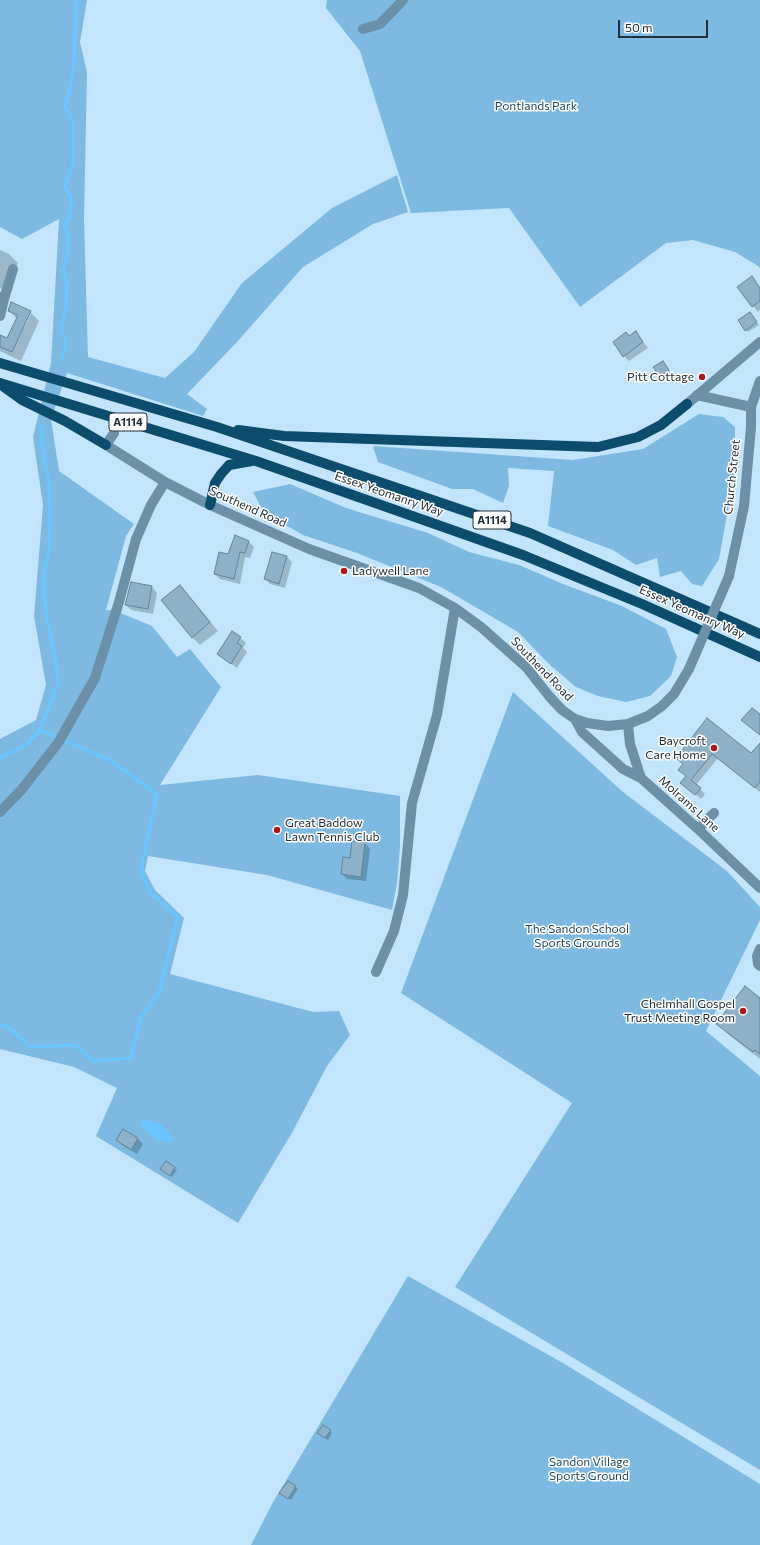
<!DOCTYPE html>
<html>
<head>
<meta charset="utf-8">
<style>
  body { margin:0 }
  #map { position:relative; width:760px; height:1545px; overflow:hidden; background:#c2e5fd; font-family:Commissioner,sans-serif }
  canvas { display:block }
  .scale { position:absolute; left:618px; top:20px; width:90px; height:18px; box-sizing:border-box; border:2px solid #222f38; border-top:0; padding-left:5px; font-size:12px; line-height:14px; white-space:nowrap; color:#222f38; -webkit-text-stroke:3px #fff; paint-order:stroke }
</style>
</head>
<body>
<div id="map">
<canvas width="760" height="1545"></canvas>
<div class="scale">50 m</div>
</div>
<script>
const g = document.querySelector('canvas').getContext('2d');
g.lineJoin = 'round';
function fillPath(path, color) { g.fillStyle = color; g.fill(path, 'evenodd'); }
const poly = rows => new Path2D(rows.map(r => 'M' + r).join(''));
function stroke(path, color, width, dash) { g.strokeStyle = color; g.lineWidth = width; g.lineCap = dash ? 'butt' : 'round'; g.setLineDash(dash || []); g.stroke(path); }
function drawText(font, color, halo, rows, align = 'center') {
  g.font = font + ' Commissioner,sans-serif'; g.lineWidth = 3; g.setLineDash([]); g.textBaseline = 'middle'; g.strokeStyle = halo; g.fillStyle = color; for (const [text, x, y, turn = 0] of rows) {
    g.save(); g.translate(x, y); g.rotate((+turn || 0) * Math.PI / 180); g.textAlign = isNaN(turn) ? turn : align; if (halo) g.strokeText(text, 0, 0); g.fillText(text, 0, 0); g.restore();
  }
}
fillPath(poly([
  [0,0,87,0,80,42,87,72,84,219,88,357,165,378,194,352,242,283,332,208,397,175,408,212,373,224,303,267,237,342,187,394,207,409,203,416,67,373,51,419,59,471,134,524,126,536,106,610,113,610,152,626,177,657,190,649,221,687,160,785,258,775,400,796,400,847,397,883,392,910,267,875,148,856,145,871,155,890,184,918,170,974,313,1012,339,1011,350,1035,327,1066,293,1131,238,1223,96,1136,117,1088,74,1067,0,1049,0,739,36,720,46,685,34,616,43,505,33,437,51,363,59,219,22,239,0,227],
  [327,0,760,0,760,268,758,266,735,252,693,240,666,243,580,307,509,208,411,213,360,51,326,8],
  [699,414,723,417,735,427,734,476,719,559,702,586,692,584,681,571,660,577,657,558,636,565,613,550,548,526,554,471,508,468,509,486,503,503,473,489,452,489,378,462,373,446,573,460,643,449],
  [290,484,346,508,428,533,469,552,519,565,563,584,622,606,666,629,677,657,671,676,650,696,626,702,598,696,576,687,550,665,518,632,441,587,357,553,303,535,264,513,253,492],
  [513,692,623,792,727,871,760,907,760,920,706,1031,760,1076,760,1470,455,1287,572,1103,401,993],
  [408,1276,563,1363,760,1484,760,1545,251,1545,272,1504]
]), '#7db9e0');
fillPath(poly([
  [144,1119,161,1124,170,1133,174,1140,169,1142,159,1141,153,1137,140,1124]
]), '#68c5fe');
fillPath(poly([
  [0,250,9,254,18,263,4,290,0,288],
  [752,278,760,287,760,310,758,312,753,306],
  [9,311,30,312,39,321,21,361,0,351,0,336,8,339,17,319],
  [28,314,31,314,24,328,23,327],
  [752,316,759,325,748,332,746,330],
  [636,333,648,348,629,361,624,356,630,337],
  [665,364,671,373,663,378,661,376],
  [249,542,254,547,250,558,245,557,240,584,220,579,215,574,229,555],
  [287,557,292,562,285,588,270,584,265,579],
  [132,584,152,587,157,593,153,614,131,610,126,605],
  [180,586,218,631,200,645,192,637],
  [233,632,246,643,243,648,247,652,237,668,218,654],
  [707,720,751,755,760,744,760,792,718,758,696,785,705,794,701,799,687,788,687,777,684,765],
  [352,842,365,843,370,849,366,881,347,879,342,874,350,859],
  [760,999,760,1059,729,1035,718,1024],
  [123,1130,138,1139,143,1144,137,1154,122,1145,117,1140],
  [166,1162,177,1170,172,1177,161,1169],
  [330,1431,332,1433,328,1440,321,1435],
  [295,1487,298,1489,291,1500,283,1495]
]), '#0003');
stroke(poly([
  [62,359,66,343,61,327,66,310,67,285,63,270,67,258,69,238,64,225,70,216,72,201,65,186,73,164,73,121,65,105,70,89,74,63,76,6,78,0],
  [40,730,58,683,55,655,46,614,43,582,49,548,50,519,49,482,42,445,42,426],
  [0,758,26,745,40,730,110,760,157,794,141,870,150,892,178,917,159,994,141,1017,131,1058,94,1061,75,1045,30,1047,6,1025,0,1026]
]), '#68c5fe', 3.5);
const building = poly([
  [752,276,760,288,760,301,752,307,737,287,752,276],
  [11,302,31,311,12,352,0,347,0,335,7,338,18,315,8,311,11,302],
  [750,312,757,322,745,331,738,320,750,312],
  [636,331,643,342,623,357,613,342,626,332,629,336,636,331],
  [663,361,669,370,660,377,653,367,663,361],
  [235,535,249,541,245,553,240,552,234,579,214,574,219,552,228,554,235,535],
  [272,552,287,556,279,584,264,579,272,552],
  [131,582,152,586,148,609,125,605,131,582],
  [180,585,210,622,192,638,161,600,180,585],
  [232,631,241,637,237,643,242,646,231,664,217,654,232,631],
  [752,708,760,714,760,735,741,720,752,708],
  [707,718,751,753,760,743,760,782,755,788,712,754,691,780,701,788,695,795,680,783,686,776,678,770,683,764,676,758,707,718],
  [352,841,365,842,361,877,341,874,343,857,350,858,352,841],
  [745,986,760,998,760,1054,755,1050,753,1052,716,1024,745,986],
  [123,1129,138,1138,131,1150,116,1140,123,1129],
  [166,1161,175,1167,170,1176,160,1169,166,1161],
  [323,1425,331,1430,325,1438,317,1433,323,1425],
  [288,1481,296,1486,288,1499,279,1493,288,1481]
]);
fillPath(building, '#8fb1c8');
stroke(building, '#638499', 1);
stroke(poly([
  [363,29,380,24,403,0],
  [0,297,4,299,0,316],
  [4,299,13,269],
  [697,395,751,407],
  [687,404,760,342],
  [114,433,106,445,165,482,210,505,309,549,419,588,455,608,481,627,526,667,549,696,562,710,575,719,587,723,608,726,628,724,648,716,662,706,674,694,689,669],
  [729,576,744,506,751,427,751,407,760,381],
  [575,719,582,732,623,769,641,778],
  [628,724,630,744,641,778,698,829,760,888],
  [0,812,22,789,58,743,95,678,119,602,136,539,151,505,165,482],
  [698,829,714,813],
  [760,949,757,956,758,964,760,966],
  [376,972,394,931,403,895,412,803,437,715,455,608]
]), '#6c90a8', 10);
stroke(poly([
  [0,363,217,427,530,533,760,634],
  [0,383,256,461,523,555,642,604,760,657],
  [4,387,22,400,65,421,106,445],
  [238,430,284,436,598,447,638,437,661,425,687,404],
  [210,505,215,483,221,474,229,465,252,461]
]), '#0c4c6d', 10);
stroke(poly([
  [689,669,729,576]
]), '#6c90a8', 10);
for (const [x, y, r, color] of [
  [702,377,4,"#ac1a19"],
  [344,571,4,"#ac1a19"],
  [714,748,4,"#ac1a19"],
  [277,830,4,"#ac1a19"],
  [743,1011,4,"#ac1a19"]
]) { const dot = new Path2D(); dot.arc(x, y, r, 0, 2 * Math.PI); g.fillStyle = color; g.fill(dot); stroke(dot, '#fff', 1.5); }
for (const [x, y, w] of [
  [128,422,38],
  [492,520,38]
]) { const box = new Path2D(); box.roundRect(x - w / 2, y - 9, w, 18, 3); g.fillStyle = '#fff'; g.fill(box); stroke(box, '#222f38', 1); }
drawText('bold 11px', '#222f38', null, [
  ["A1114",128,422],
  ["A1114",492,520]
]);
drawText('12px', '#234a62', '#fff', [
  ["Pontlands Park",536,106],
  ["The Sandon School",577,929],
  ["Sports Grounds",577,943],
  ["Sandon Village",589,1462],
  ["Sports Ground",589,1476]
]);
drawText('12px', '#222f38', '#fff', [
  ["Pitt Cottage",694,377],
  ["Ladywell Lane",352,571,"left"],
  ["Baycroft",706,741],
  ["Care Home",706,755],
  ["Great Baddow",285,823,"left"],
  ["Lawn Tennis Club",285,837,"left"],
  ["Chelmhall Gospel",735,1004],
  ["Trust Meeting Room",735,1018]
], 'right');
drawText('12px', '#222f38', '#fff', [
  ["Church Street",732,477,-84],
  ["Essex Yeomanry Way",389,494,19],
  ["Southend Road",248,507,24],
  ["Essex Yeomanry Way",692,612,24],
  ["Southend Road",542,669,46],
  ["Molrams Lane",689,804,42]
]);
</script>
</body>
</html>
